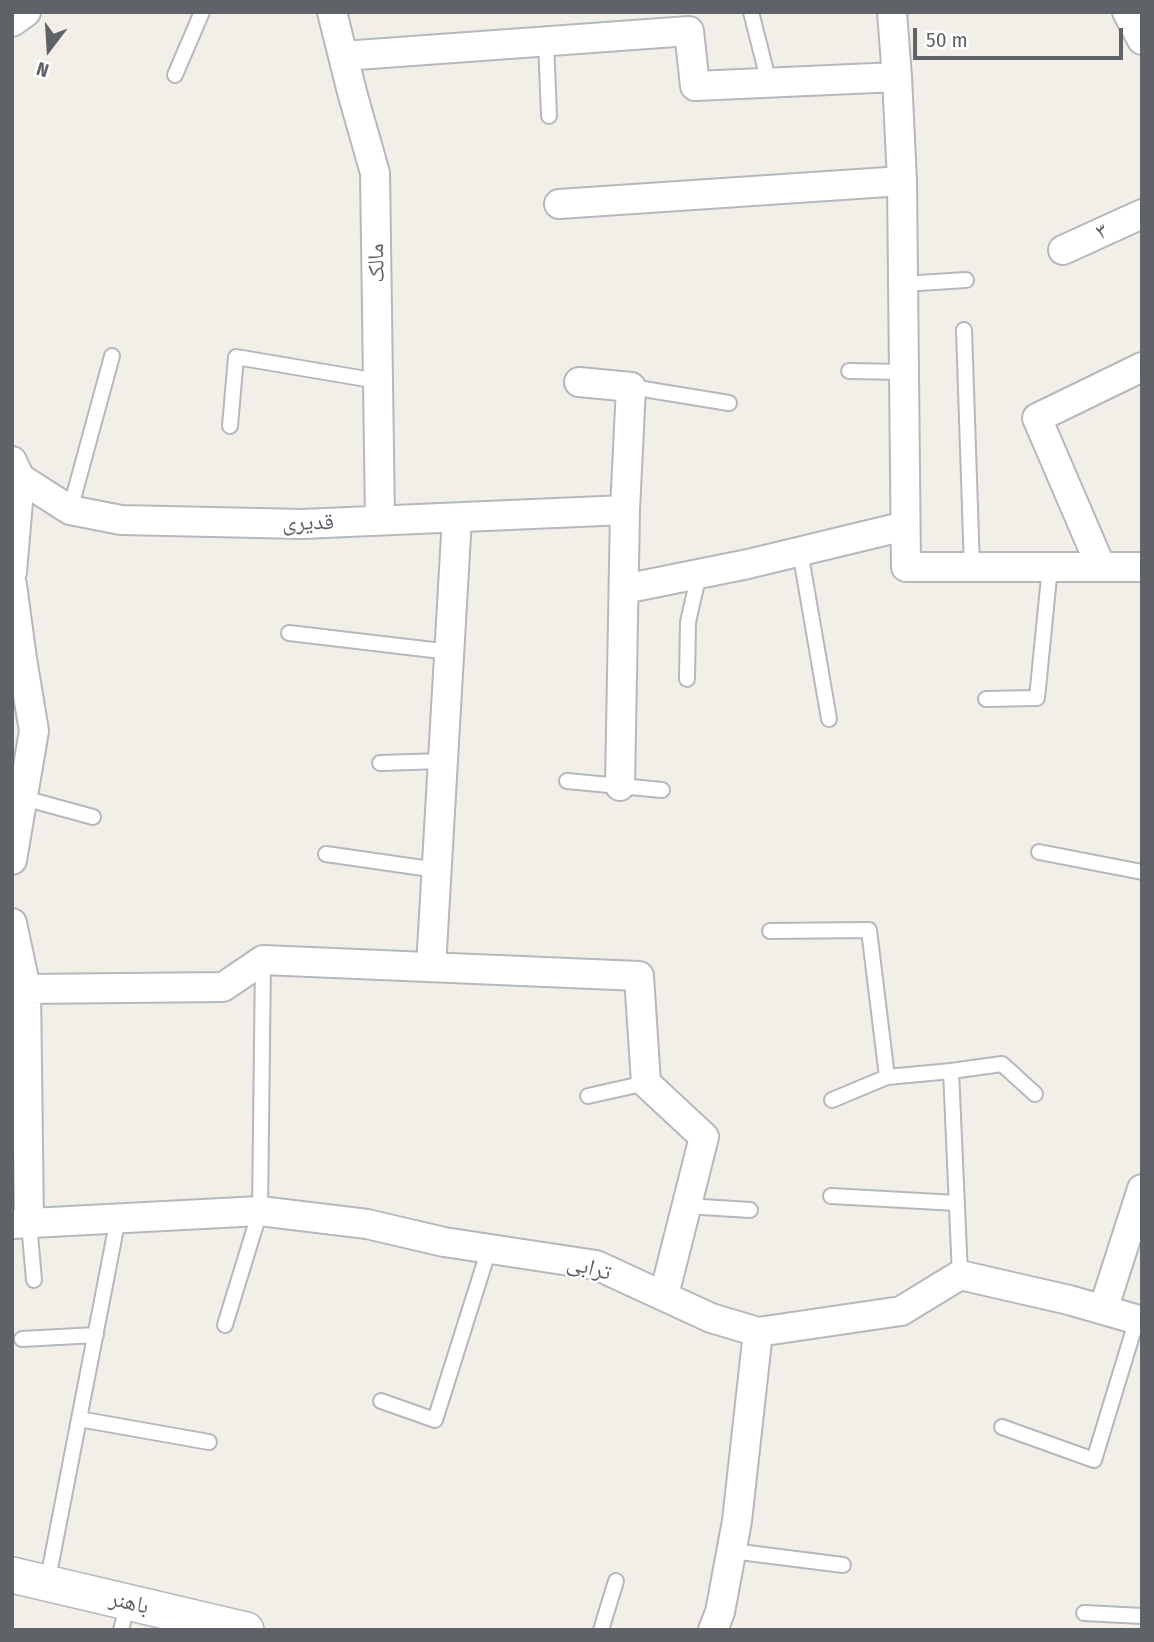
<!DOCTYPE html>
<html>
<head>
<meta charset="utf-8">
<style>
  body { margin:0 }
  #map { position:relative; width:1154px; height:1642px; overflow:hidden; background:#f1efe8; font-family:"Fira Sans Condensed",sans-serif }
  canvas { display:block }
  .frame { position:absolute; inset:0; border:14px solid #5f6368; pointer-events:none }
  .north { position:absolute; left:14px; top:14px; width:70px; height:70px; -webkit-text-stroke:5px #fff; paint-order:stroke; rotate:197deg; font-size:19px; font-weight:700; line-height:28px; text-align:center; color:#5f6368 }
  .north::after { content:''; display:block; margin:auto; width:24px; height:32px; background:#5f6368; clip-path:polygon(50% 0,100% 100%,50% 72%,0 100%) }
  .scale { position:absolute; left:913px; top:28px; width:210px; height:32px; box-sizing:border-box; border:4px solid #5f6368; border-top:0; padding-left:9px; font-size:21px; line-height:24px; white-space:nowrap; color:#5f6368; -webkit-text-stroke:5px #fff; paint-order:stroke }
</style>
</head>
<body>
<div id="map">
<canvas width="1154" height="1642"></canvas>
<div class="frame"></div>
<div class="north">N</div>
<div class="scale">50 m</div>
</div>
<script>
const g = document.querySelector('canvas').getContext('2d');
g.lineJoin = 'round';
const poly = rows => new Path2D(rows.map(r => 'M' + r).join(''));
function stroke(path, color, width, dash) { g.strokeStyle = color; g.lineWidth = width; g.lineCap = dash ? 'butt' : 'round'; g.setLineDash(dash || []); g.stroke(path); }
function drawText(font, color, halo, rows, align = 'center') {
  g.font = font + ' "Fira Sans Condensed","Noto Naskh Arabic",sans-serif'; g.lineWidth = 5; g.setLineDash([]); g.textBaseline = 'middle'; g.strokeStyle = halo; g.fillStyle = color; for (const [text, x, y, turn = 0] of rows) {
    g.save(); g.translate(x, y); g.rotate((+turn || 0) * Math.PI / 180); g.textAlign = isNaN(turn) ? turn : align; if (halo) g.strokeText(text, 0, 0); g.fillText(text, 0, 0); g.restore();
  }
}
const service = poly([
  [751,12,769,83],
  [546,41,549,116],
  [175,75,202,12],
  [903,284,966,280],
  [964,330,972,568],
  [849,371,904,372],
  [631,387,729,403],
  [230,426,236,357,378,381],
  [70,510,112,356],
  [800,551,829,719],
  [289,633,450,652],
  [687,679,688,622,699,574],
  [986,699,1037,698,1050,567],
  [380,763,443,761],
  [567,781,662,790],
  [20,797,93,817],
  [1039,852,1142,872],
  [326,854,437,870],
  [770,931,869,930,887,1077,951,1071,960,1275],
  [951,1071,1002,1064,1035,1094],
  [588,1096,646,1083],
  [832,1100,887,1077],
  [831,1196,957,1203],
  [686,1206,750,1210],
  [29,1223,34,1280],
  [225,1325,260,1211,263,960],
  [22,1339,96,1335],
  [381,1401,435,1420,489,1249],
  [79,1419,209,1442],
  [1002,1427,1094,1460,1137,1319],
  [732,1551,843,1565],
  [47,1584,118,1218],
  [1084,1613,1142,1616],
  [121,1630,128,1603],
  [601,1630,616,1581]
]);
const minor = poly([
  [332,12,352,92,375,173,380,520],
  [1127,12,1142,40],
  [12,22,26,12],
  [343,56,689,31,695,86,897,77,892,12],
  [897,77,902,181,906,567,1142,567],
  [559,204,902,181],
  [1063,250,1142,214],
  [579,382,631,387,625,510,620,786],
  [12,461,20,478,70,510,121,520,302,524,625,510],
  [1101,567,1037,418,1142,367],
  [12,572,20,478],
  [12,585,22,659,34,731,12,860],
  [624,589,748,564,905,526],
  [12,923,26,989,29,1223],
  [431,967,457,518],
  [26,989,223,987,263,960,639,976,646,1083,704,1137,664,1295],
  [12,1224,260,1211,367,1224,444,1242,596,1265,711,1318,758,1332,901,1311,960,1275,1069,1300,1142,1321],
  [1103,1310,1142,1189],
  [713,1630,720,1612,737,1521,758,1332]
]);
const tertiary = poly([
  [12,1575,246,1630]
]);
stroke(service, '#b5b8bc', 18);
stroke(minor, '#b5b8bc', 32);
stroke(tertiary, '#b5b8bc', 38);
stroke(service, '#fff', 14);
stroke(minor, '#fff', 28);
stroke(tertiary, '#fff', 35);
drawText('23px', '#5f6368', '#fff', [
  ["۳",1102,232,-25],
  ["مالک",377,263,-91],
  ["قدیری",308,523,-1],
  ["ترابی",589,1268,15],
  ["باهنر",129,1603,13]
]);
</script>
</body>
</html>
